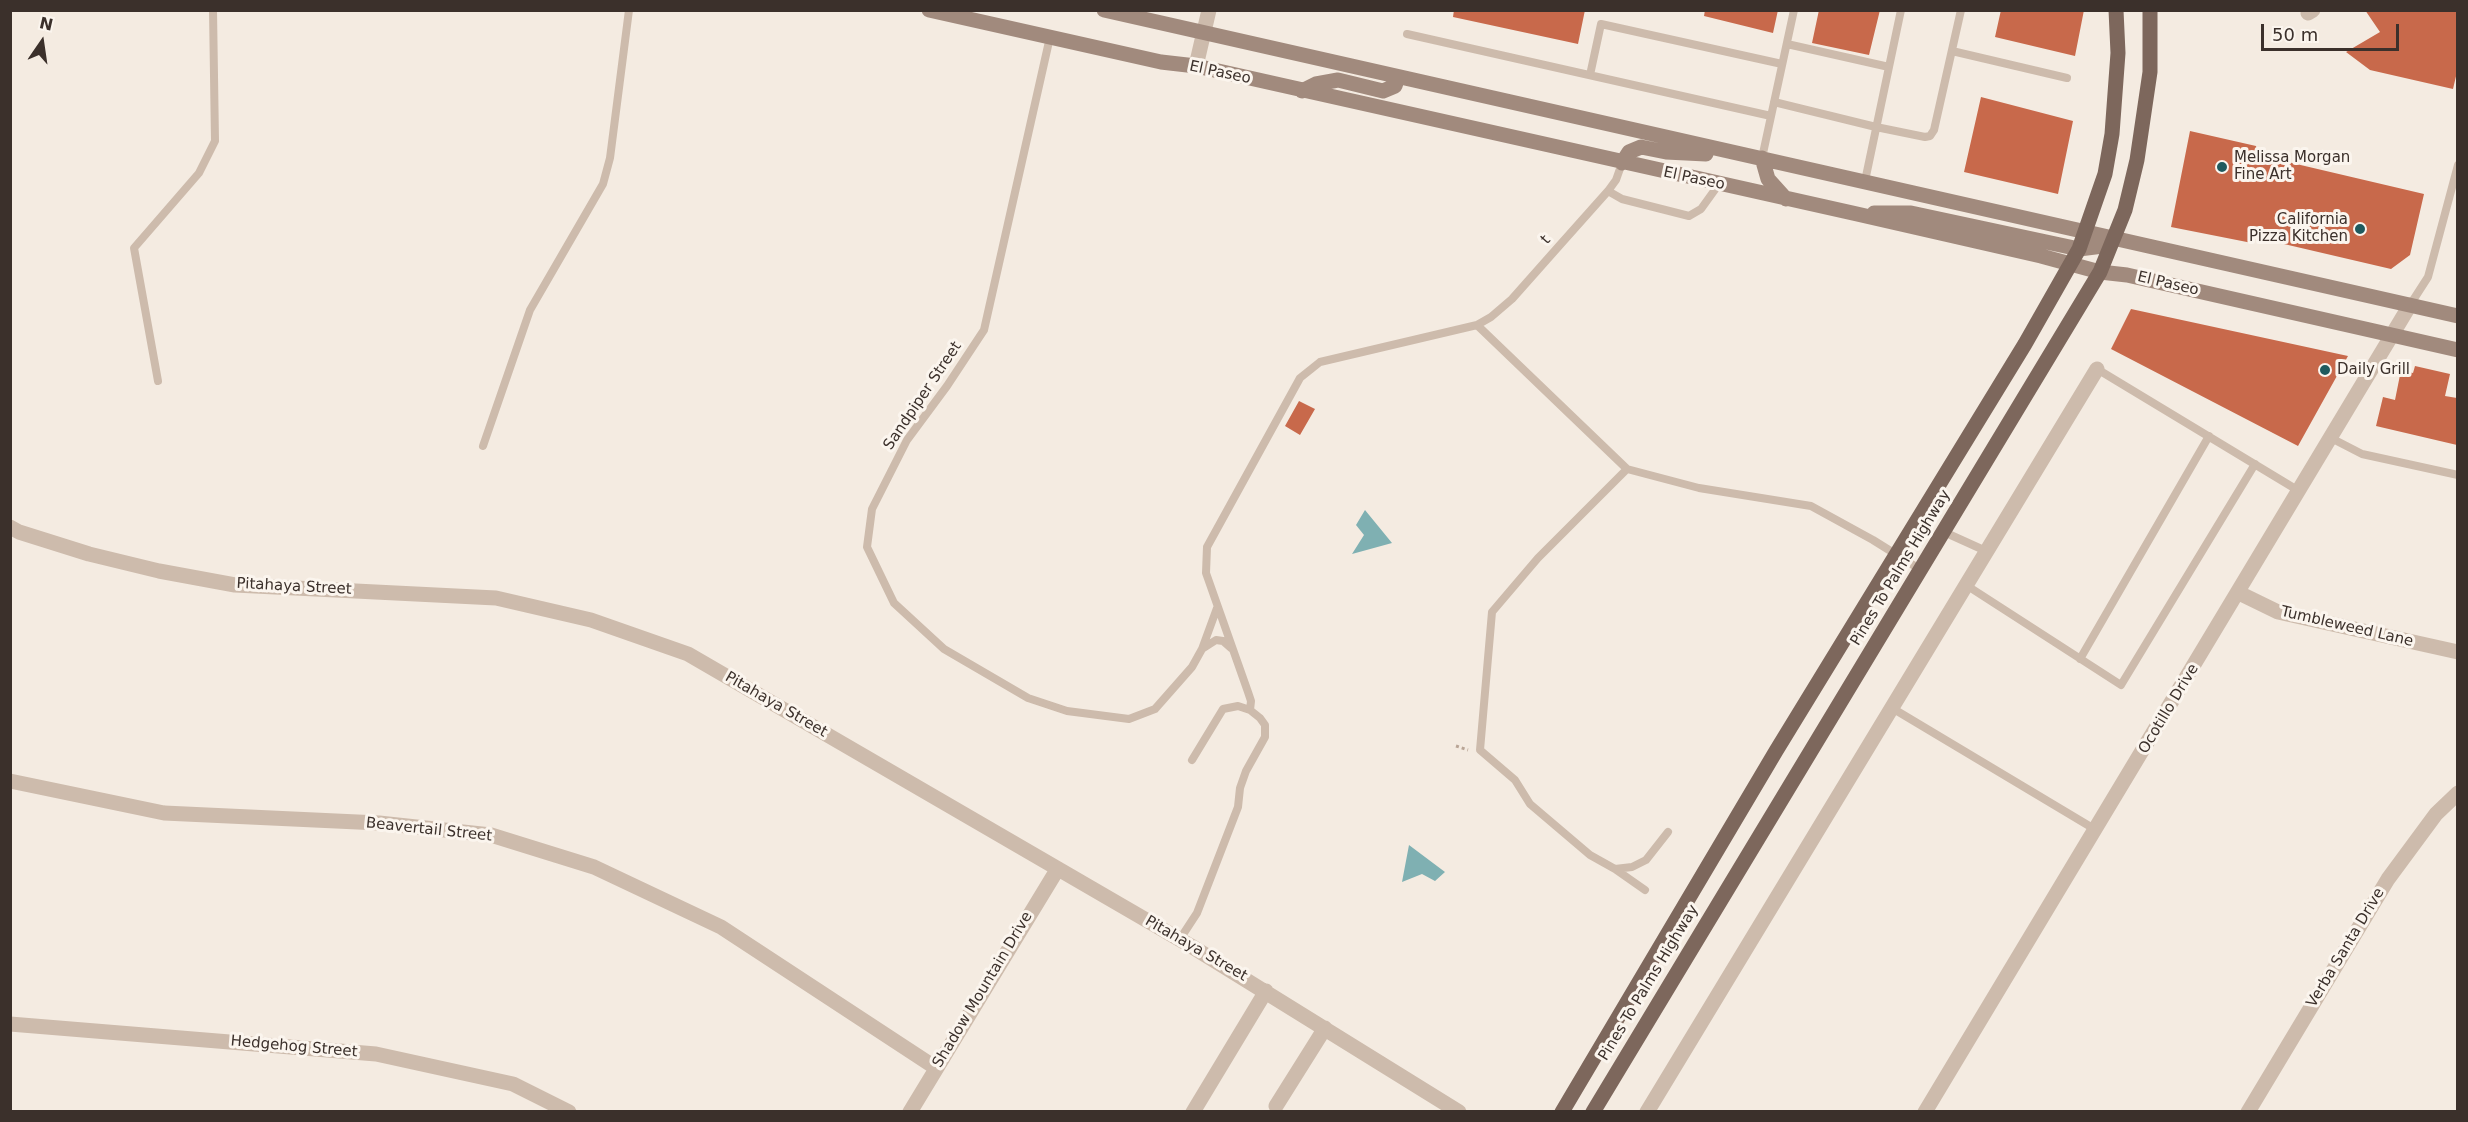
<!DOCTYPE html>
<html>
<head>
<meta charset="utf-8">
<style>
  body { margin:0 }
  #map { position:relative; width:2468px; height:1122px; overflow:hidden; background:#f4ebe1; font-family:"DejaVu Sans",sans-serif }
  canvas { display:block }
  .frame { position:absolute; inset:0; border:12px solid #3b302b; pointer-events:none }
  .north { position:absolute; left:12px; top:12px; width:60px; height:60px; -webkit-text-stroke:4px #fbf5ee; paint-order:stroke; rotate:13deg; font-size:16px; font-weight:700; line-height:24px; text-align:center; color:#3b302b }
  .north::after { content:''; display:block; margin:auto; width:21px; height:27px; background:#3b302b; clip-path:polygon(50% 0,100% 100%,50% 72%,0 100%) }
  .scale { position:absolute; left:2261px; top:24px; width:138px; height:27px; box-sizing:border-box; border:3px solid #3b302b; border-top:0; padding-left:8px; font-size:18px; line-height:21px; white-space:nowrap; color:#3b302b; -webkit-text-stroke:4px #fbf5ee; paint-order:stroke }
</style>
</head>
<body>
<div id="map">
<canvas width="2468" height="1122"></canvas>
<div class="frame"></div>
<div class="north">N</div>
<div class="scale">50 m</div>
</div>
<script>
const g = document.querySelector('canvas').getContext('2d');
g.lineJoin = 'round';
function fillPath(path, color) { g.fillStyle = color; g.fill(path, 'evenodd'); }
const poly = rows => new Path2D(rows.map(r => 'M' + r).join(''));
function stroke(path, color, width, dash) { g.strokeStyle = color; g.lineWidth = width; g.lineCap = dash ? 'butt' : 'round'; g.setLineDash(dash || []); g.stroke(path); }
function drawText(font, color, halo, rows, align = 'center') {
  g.font = font + ' "DejaVu Sans",sans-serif'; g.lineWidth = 6; g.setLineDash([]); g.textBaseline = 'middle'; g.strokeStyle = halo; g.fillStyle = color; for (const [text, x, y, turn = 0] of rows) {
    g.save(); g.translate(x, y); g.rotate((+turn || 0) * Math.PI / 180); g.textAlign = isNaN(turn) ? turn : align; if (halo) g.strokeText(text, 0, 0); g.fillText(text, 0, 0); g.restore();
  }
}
fillPath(poly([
  [1365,510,1392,543,1352,554,1364,535,1356,525],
  [1409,845,1445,872,1435,881,1422,874,1402,882]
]), '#7fb0b2');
fillPath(poly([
  [1454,10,1585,10,1578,44,1453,17],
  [1705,10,1778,10,1773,33,1704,16],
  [1819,10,1880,10,1869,55,1812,43],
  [2001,10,2084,10,2075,56,1995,37],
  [2365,10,2457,10,2457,72,2453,89,2370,70,2346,52,2380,32],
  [1981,97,2073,121,2058,194,1964,172],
  [2190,131,2256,146,2258,155,2424,194,2410,255,2391,269,2254,237,2252,243,2171,227],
  [2131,309,2348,356,2298,446,2111,349],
  [2415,366,2450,374,2445,396,2457,398,2457,445,2376,426,2383,397,2395,400,2401,370,2413,373],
  [1299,401,1315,409,1300,435,1285,426]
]), '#c8694b');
stroke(poly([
  [1456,746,1468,750]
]), '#b9a596', 3, [3, 3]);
stroke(poly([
  [1407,34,1771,116],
  [1050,37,984,330,947,386,907,440,872,509,867,547,894,603,944,649,1028,698,1067,711,1129,719,1155,709,1192,667,1202,649,1217,608],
  [1787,44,1889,67],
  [1952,51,2067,78],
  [1590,75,1601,24,1782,64],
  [1774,102,1876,127,1925,137,1930,136,1934,130,1961,10],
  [1762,158,1794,10],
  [1865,181,1901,10],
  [1608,191,1622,199,1689,216,1701,209,1719,184],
  [2410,305,2428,277,2458,165],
  [1477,325,1491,317,1512,299,1559,246,1608,191,1616,180,1622,163],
  [2097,369,2299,491],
  [158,381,134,248,199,173,215,141,213,10],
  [2331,438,2362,454,2458,475],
  [483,446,530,310,603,184,610,158,629,10],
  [1627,469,1538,558,1492,612,1480,750,1515,780,1530,804,1590,855,1615,869,1632,867,1646,860,1668,832],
  [1944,532,1986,551],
  [1966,585,2121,685,2255,464],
  [1202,649,1216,640,1223,641,1231,648],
  [2080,659,2209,436],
  [1892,708,2096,830],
  [1192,760,1223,709,1238,706,1250,710],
  [1615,869,1645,890],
  [1180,939,1197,913,1238,807,1240,788,1246,771,1265,737,1265,725,1260,718,1250,710,1251,701,1248,692,1206,573,1207,547,1300,378,1320,362,1477,325,1627,469,1699,488,1811,506,1873,540,1921,570]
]), '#cdbbac', 8);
stroke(poly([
  [2308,13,2313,10],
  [1196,66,1209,10],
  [10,527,19,532,89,554,159,571,235,585,496,598,591,620,688,654,1191,946,1459,1112],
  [2239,593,2278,612,2458,652],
  [10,781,164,813,379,823,491,835,594,867,721,927,936,1068],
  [10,1024,376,1054,513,1084,569,1112],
  [1276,1106,1325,1028],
  [910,1112,1057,870],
  [1193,1112,1266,991],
  [1647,1112,2097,369],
  [1925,1112,2410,305],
  [2248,1112,2388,879,2436,814,2458,793]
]), '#cdbbac', 15);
stroke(poly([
  [929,10,1161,62,1196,66,1857,214,2041,256,2100,272,2127,275,2458,350],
  [1104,10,2458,316],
  [1302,91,1316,84,1338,80,1383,91,1395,86,1398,77],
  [1762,158,1768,179,1786,199],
  [1622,163,1629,152,1641,147,1666,152,1706,154],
  [1874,213,1911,213,2079,249,2103,246,2113,241]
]), '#a18a7d', 15);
stroke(poly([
  [1562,1112,1776,751,2025,344,2079,249,2105,174,2112,134,2118,53,2116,10],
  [1593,1112,2100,272,2125,210,2137,160,2150,72,2150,10]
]), '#7d675c', 15);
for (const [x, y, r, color] of [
  [2222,167,6,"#1f5a5e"],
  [2360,229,6,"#1f5a5e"],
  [2325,370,6,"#1f5a5e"]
]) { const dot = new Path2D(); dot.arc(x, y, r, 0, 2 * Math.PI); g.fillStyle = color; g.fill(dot); stroke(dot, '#fbf5ee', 2); }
drawText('15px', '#3b302b', '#fbf5ee', [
  ["El Paseo",1220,73,12],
  ["El Paseo",1694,179,12],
  ["t",1546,240,-48],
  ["El Paseo",2168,284,13],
  ["Sandpiper Street",923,396,-56],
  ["Pines To Palms Highway",1901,568,-59],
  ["Pitahaya Street",294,587,3],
  ["Tumbleweed Lane",2347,627,13],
  ["Pitahaya Street",776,705,30],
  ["Ocotillo Drive",2169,709,-59],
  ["Beavertail Street",429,830,6],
  ["Verba Santa Drive",2346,948,-59],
  ["Pitahaya Street",1196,949,30],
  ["Pines To Palms Highway",1649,983,-59],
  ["Shadow Mountain Drive",983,990,-59],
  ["Hedgehog Street",294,1047,5]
]);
drawText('15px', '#3b302b', '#fbf5ee', [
  ["Melissa Morgan",2234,158],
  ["Fine Art",2234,175],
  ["California",2348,220,"right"],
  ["Pizza Kitchen",2348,237,"right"],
  ["Daily Grill",2337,370]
], 'left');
</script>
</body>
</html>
